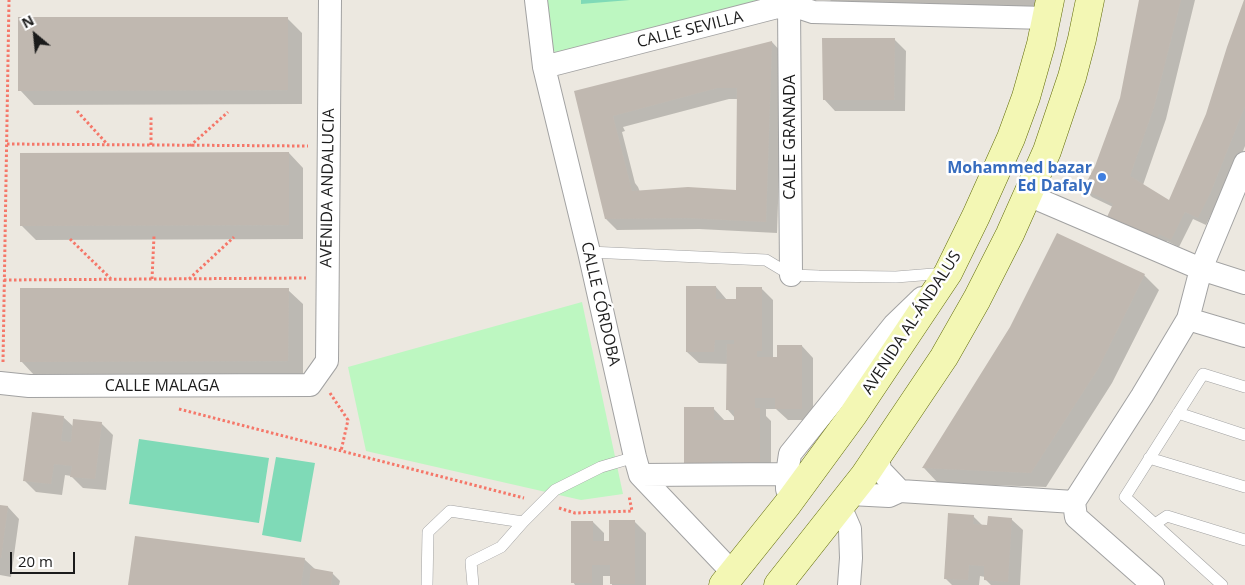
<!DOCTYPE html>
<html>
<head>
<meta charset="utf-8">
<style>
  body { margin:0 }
  #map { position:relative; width:1245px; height:585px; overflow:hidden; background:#ece8e0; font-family:"Open Sans",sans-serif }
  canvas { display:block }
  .north { position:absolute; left:10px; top:10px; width:50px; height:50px; -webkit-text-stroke:4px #fff; paint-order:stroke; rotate:332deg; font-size:14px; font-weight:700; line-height:20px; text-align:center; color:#1b1b1b }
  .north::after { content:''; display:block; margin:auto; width:18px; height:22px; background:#1b1b1b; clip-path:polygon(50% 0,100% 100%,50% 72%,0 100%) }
  .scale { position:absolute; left:10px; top:552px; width:65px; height:22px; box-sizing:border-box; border:2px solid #1b1b1b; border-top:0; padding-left:6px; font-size:15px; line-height:18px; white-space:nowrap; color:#1b1b1b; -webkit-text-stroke:4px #fff; paint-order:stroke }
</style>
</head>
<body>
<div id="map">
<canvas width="1245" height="585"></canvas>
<div class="north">N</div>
<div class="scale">20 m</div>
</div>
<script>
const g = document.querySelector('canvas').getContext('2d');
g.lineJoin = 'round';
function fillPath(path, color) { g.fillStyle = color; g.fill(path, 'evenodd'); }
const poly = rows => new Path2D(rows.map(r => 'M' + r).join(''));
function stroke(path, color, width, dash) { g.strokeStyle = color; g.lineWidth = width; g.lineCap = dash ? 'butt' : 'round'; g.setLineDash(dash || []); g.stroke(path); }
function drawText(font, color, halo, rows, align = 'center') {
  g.font = font + ' "Open Sans",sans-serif'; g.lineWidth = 5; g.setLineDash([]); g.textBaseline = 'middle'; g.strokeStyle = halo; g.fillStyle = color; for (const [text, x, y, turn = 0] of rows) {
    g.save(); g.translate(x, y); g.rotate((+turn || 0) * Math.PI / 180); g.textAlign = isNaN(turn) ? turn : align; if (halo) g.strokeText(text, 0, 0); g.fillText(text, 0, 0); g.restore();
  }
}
fillPath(poly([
  [545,0,763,0,557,54,547,44],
  [582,302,623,494,581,500,366,451,348,367]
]), '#bdf7c1');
fillPath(poly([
  [581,0,630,0,581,4],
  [139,439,269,458,259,523,129,504],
  [276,457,315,463,301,542,262,535]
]), '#7fdab7');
fillPath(poly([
  [830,0,1039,0,1037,15,840,10],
  [1141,0,1195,0,1166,119,1143,185,1169,202,1208,115,1245,0,1245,146,1222,204,1217,202,1206,225,1193,219,1179,247,1167,241,1164,246,1117,224,1113,207,1092,197,1084,189,1096,166,1121,98],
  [287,18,302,33,302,104,34,105,20,90],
  [894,39,906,51,905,111,835,111,824,99],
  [772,42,783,54,777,233,699,229,617,230,606,219,575,92],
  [729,99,738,99,737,191,640,192,638,187,635,183,622,132,625,131,623,127],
  [289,153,303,168,303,239,36,240,21,225],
  [1144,275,1159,290,1112,383,1046,487,938,483,924,468,1011,327],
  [716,287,727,300,738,300,761,288,773,300,773,358,778,358,802,346,813,358,813,420,788,420,776,409,766,409,766,416,771,421,771,483,696,484,713,408,725,421,735,421,735,418,728,410,728,364,699,363,687,352],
  [288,290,303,304,303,375,35,376,21,361],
  [63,417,74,427,101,423,113,435,106,490,83,488,71,476,65,475,62,495,36,492,25,481],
  [0,506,8,507,19,519,11,577,0,575],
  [973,516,983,526,989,526,1011,519,1023,530,1020,585,991,585,985,579,985,577,980,576,979,585,952,585,945,578],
  [634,521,646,533,646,585,612,585,611,576,603,576,603,585,575,585,573,582,593,522,604,533,604,542,610,542],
  [304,559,316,570,332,573,340,581,339,585,129,585]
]), '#0003');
fillPath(poly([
  [1139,0,1181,0,1154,107,1130,176,1169,200,1206,114,1227,47,1244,0,1245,0,1245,106,1210,194,1198,218,1185,212,1171,240,1159,234,1156,240,1133,227,1107,217,1113,204,1083,189,1095,166,1120,98],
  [18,17,288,17,288,90,18,91],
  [822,38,895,38,894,100,823,100],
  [772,41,766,222,687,218,605,219,574,91],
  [717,88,737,88,736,190,688,187,632,191,613,116],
  [289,152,289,225,20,226,20,153],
  [1057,233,1145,274,1098,369,1031,473,922,468,1010,327],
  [686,286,716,286,716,299,736,299,736,287,762,287,762,351,757,351,757,357,777,357,777,345,802,345,802,409,775,409,775,398,755,398,755,408,760,408,760,472,732,472,732,461,712,461,713,474,684,473,684,407,714,407,714,420,734,420,734,410,726,410,727,344,734,344,734,340,715,340,714,352,686,352],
  [20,288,289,288,288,361,20,362],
  [32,412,64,416,61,441,71,442,73,419,102,422,95,479,70,477,72,466,54,464,51,484,23,481],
  [0,505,8,506,1,558,0,558],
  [948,513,974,515,973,524,987,525,988,516,1012,518,1008,582,984,580,984,566,969,565,968,580,944,579],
  [609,520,635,520,635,584,610,584,610,565,592,565,592,583,571,583,571,521,593,521,593,541,609,541],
  [135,536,305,558,301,585,128,585],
  [311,568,333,572,331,585,309,585]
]), '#c0b8b0');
const lane = poly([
  [589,252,766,260,791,275,819,276,896,277,946,273],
  [1178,413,1245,435],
  [1149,458,1245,487],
  [1155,524,1167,516,1245,540],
  [427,585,428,532,450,511,523,522,555,490,601,467,635,457],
  [473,585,471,562,501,547,523,522],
  [1222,585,1125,497,1203,374,1245,387]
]);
const street = poly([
  [536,0,544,67,589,252,635,457,640,475,733,573],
  [544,67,789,4,813,12,1046,18],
  [1028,195,1201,269,1245,283],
  [791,275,789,4,791,0],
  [1188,319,1245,336],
  [0,383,29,386,310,385,327,361,330,0],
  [878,456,880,470,900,491],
  [787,474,790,454,894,325,922,298],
  [640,475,787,474,787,489],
  [900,491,1074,502],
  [850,494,889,496,900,491],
  [1074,502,1142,396,1188,319,1201,269,1245,163],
  [1074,502,1076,517,1153,585],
  [840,506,850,529,851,558,849,585]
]);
const secondary = poly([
  [723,585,787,505,853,415,948,273,976,216,1011,138,1026,97,1041,44,1050,0],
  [778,585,864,476,944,357,977,299,1010,234,1047,151,1072,77,1082,39,1090,0]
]);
stroke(lane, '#a2a2a2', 12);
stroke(street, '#a2a2a2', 24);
stroke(secondary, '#616c08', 29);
stroke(poly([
  [77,111,108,145],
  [7,144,308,146],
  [151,145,151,117],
  [190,146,228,112],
  [70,239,111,279],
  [152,279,154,236],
  [189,279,234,237],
  [4,280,306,278],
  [3,362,9,0],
  [330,393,348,420,341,451],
  [179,409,524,498],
  [559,508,575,513,632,511,629,496]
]), '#f57769', 3, [2.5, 2.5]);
stroke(lane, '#fff', 11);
stroke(street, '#fff', 22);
stroke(secondary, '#f3f7b4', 28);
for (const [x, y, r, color] of [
  [1102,177,5,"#3f7fe0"]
]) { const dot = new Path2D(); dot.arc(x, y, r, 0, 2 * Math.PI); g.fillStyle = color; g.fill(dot); stroke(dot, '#fff', 2); }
drawText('16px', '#1b1b1b', '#fff', [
  ["CALLE SEVILLA",690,30,-14],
  ["CALLE GRANADA",790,137,-90],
  ["AVENIDA ANDALUCIA",328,188,-89],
  ["CALLE CÓRDOBA",600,304,77],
  ["AVENIDA AL-ÁNDALUS",912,323,-57],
  ["CALLE MALAGA",162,386]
]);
drawText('bold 16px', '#366cbe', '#fff', [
  ["Mohammed bazar",1092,168],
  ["Ed Dafaly",1092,186]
], 'right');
</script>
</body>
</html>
